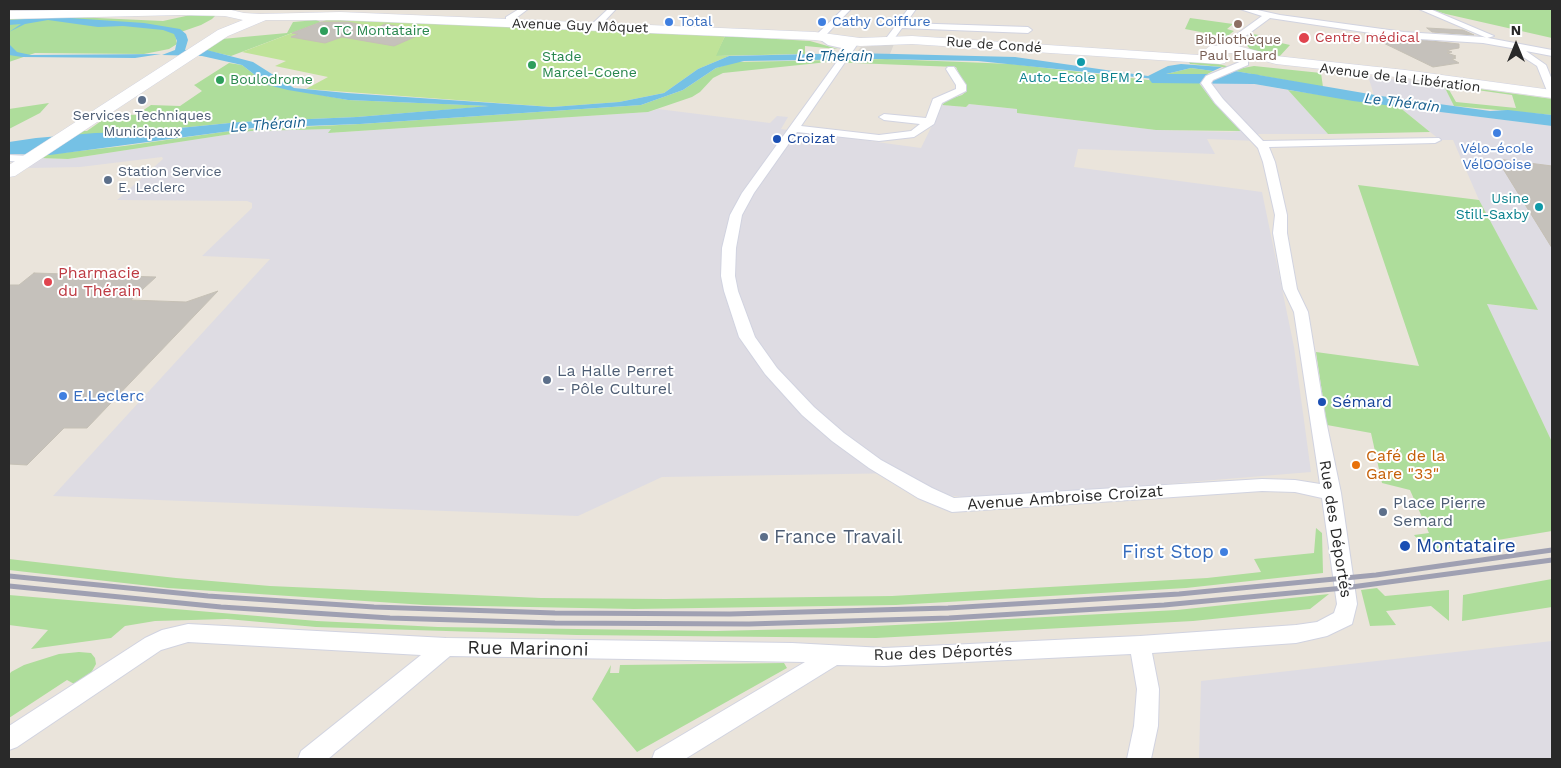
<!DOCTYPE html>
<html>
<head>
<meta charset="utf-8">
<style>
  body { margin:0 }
  #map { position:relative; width:1561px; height:768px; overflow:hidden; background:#eae4db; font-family:"Work Sans",sans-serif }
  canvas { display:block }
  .frame { position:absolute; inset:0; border:10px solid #292929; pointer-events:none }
  .north { position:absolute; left:1491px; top:20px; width:50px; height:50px; -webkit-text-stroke:4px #fff; paint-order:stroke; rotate:0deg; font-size:14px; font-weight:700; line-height:20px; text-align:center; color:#292929 }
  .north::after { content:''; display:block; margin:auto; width:18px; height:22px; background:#292929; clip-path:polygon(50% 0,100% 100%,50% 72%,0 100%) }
</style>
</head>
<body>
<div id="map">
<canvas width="1561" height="768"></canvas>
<div class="frame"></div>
<div class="north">N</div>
</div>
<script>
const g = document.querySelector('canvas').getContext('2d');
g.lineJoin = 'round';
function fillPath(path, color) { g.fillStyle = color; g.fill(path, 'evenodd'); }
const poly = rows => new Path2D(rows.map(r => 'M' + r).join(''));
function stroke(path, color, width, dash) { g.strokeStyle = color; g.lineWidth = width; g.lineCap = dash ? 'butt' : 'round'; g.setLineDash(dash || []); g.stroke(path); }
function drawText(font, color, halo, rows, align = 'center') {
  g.font = font + ' "Work Sans",sans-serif'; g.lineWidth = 4; g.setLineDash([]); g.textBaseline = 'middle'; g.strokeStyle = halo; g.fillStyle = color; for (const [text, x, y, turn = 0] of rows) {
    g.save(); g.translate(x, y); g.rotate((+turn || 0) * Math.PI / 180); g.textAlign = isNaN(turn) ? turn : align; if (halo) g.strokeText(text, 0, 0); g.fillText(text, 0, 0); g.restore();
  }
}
fillPath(poly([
  [1368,76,1443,84,1458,114,1552,126,1552,442,1486,304,1537,310,1479,200,1453,140,1440,140,1398,106,1445,112,1440,104,1374,95],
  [1237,81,1288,90,1328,134,1251,134,1257,141,1207,139,1215,154,1078,149,1074,167,1262,192,1294,347,1311,472,983,499,945,495,904,473,662,477,578,516,53,496,270,259,202,256,252,208,252,203,247,201,117,200,163,159,162,157,80,167,28,168,39,158,68,159,251,131,332,129,329,133,648,112,658,109,770,123,777,116,788,117,781,129,921,148,942,105,966,107,969,104,1017,109,1017,113,1156,130,1230,132,1241,131,1214,103,1199,83],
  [1552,641,1552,759,1199,759,1201,681]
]), '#dedce3');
fillPath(poly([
  [1429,9,1552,9,1552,38,1446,14],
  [195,14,216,15,212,19,201,25,175,34,177,44,169,49,144,54,35,53,9,62,9,19,53,16,163,21],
  [1190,18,1233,24,1227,29,1234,31,1226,37,1185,29],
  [316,20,321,22,231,56,204,50,222,39,287,33,293,22],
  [1252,34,1259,35,1253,41,1263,43,1268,40,1290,45,1279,57,1289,60,1250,49,1245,43,1246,38],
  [725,36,810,41,838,49,805,46,805,54,715,56],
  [887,59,1012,64,1148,80,1199,83,1214,103,1241,131,1156,130,1017,113,1017,109,969,104,966,107,942,105,947,100,962,95,967,91,956,67,828,62,723,73,713,78,700,92,692,97,648,112,328,133,331,129,251,131,68,159,39,158,43,155,124,146,237,130,360,124,641,105,683,90,716,68,735,62],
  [1188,60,1207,61,1238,69,1254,66,1321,73,1323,87,1235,71,1222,67,1190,64],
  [229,63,242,65,268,85,348,100,492,106,357,117,240,122,139,132,72,136,80,131,87,131,111,114,136,115,151,105,180,106,202,91,194,85,196,84],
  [1191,68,1213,71,1200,78,1168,78,1162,75],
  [1443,84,1552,99,1552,115,1454,106],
  [1456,87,1512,95,1516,108,1456,102,1448,88],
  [1288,90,1398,106,1430,132,1328,134],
  [49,103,40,113,9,129,9,109],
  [1358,185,1479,200,1538,310,1487,304,1552,442,1552,531,1437,550,1428,540,1419,541,1414,535,1429,533,1410,490,1382,483,1371,433,1327,425,1316,352,1419,366],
  [1316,528,1322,533,1323,573,1186,588,896,605,634,609,425,605,168,588,9,570,9,559,176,578,270,586,541,598,666,599,892,596,1207,578,1261,572,1254,559,1314,553],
  [1552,579,1552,607,1462,621,1463,595],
  [1377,588,1385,596,1449,590,1449,621,1431,606,1386,611,1396,625,1370,626,1361,590],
  [1329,594,1310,609,1193,621,876,638,577,635,316,627,227,619,155,621,125,626,111,638,31,649,48,630,9,625,9,595,317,621,438,627,716,631,839,628,1177,610],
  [79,652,91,653,95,658,96,664,91,673,76,685,67,680,9,718,9,675,11,672,24,665,59,654],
  [784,663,787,668,637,752,592,699,611,665,610,673,619,673,620,665]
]), '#aedd9b');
fillPath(poly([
  [329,19,725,36,716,56,729,56,698,69,664,93,619,102,552,107,306,89,328,77,275,66,286,61,242,52]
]), '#bfe398');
fillPath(poly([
  [894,44,890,54,856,53,861,47]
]), '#dad7d2');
fillPath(poly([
  [55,17,144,23,180,29,186,34,188,40,185,50,203,49,253,62,294,88,347,93,552,107,619,102,664,93,698,69,729,56,856,53,1015,57,1148,76,1168,66,1181,64,1222,67,1213,71,1191,68,1162,75,1168,78,1200,78,1199,83,1194,83,978,61,876,59,744,61,716,68,683,90,641,105,360,124,253,128,50,155,9,154,9,142,36,138,95,133,139,132,240,122,357,117,489,106,348,100,288,90,268,85,242,65,202,56,162,55,175,50,177,41,174,34,163,30,123,26,98,27,48,20,25,24,9,32,21,24,9,25,9,20],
  [9,44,17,52,31,55,161,54,135,58,22,57,9,55],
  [1235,71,1381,96,1490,111,1508,110,1552,115,1552,126,1353,101,1237,81,1214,82]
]), '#75c1e5');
fillPath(poly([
  [1158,74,1253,74,1259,75,1262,79,1259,83,1253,84,1152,83,1149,79,1152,75,1158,74]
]), '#75c1e5');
const building = poly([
  [321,22,348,22,377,28,385,24,426,32,394,46,342,37,325,43,291,37,298,34,292,33,321,22],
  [1427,28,1463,30,1474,35,1432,32,1427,28],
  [1365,34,1459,44,1459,48,1447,50,1452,52,1447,53,1456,56,1453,57,1456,58,1452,59,1459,63,1433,67,1365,34],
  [1497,159,1552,166,1552,248,1497,159],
  [34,273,156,277,131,300,186,302,218,291,87,428,64,428,27,465,9,464,9,285,19,285,34,273]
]);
fillPath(building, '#c5c1bb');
stroke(building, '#c5c0b5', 1);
const street = poly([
  [519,9,528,9,512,21,506,21,506,17,519,9],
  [608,9,616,9,597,29,591,29,591,25,608,9],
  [843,9,851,9,825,36,834,41,849,44,855,39,859,42,801,126,879,135,911,131,920,124,884,120,879,117,884,114,926,118,933,99,956,89,956,85,946,69,948,67,954,67,966,85,966,91,942,103,934,124,914,137,879,141,797,132,754,193,742,215,736,248,735,276,738,291,755,337,777,368,814,407,844,433,881,460,932,488,954,498,1262,479,1295,480,1320,484,1294,312,1283,289,1273,233,1275,215,1263,162,1258,148,1215,103,1201,83,1206,76,1242,61,1248,61,1248,65,1213,80,1211,83,1223,99,1263,141,1439,138,1441,140,1435,143,1269,147,1275,162,1287,215,1287,233,1297,289,1308,312,1325,416,1341,493,1357,604,1352,624,1327,636,1296,643,1152,653,1159,689,1158,726,1151,759,1127,759,1134,726,1137,689,1131,654,884,666,837,665,685,759,652,759,655,751,805,662,450,656,328,759,298,759,301,751,421,655,188,642,161,650,17,747,9,750,9,726,145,638,162,630,188,624,446,638,792,643,884,648,1140,636,1296,625,1317,622,1334,613,1337,604,1322,498,1295,492,1262,491,952,512,918,498,869,468,832,441,802,415,765,374,739,337,724,291,721,276,722,248,730,215,742,193,846,49,828,45,815,36,843,9],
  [908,9,916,9,906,23,1028,27,1032,30,1028,33,902,28,891,43,885,43,884,41,908,9],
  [1240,9,1253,9,1280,15,1404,32,1483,37,1552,50,1552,56,1526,51,1546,65,1552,80,1552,94,1547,91,1537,66,1517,53,1517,49,1483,43,1404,38,1270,18,1232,46,1214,51,1214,47,1226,42,1262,16,1240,9],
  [1419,9,1430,9,1494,36,1487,38,1419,9],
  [9,155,29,156,35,159,29,162,9,161,9,155]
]);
const secondary = poly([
  [121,9,227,9,244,13,260,14,340,12,815,32,860,38,912,36,1198,55,1210,46,1234,45,1276,56,1405,70,1552,90,1552,98,1405,78,1276,64,1234,53,1218,53,1214,56,1225,57,1227,60,1225,63,1220,64,912,44,860,46,815,40,340,20,266,20,228,36,15,176,9,177,9,165,218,30,243,20,225,16,180,15,9,19,9,11,121,9]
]);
stroke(street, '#d1d3e0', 2);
stroke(secondary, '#d1d3e0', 1);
fillPath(street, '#fff');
fillPath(secondary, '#fff');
stroke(poly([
  [9,576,208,596,374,607,555,613,730,614,948,608,1179,594,1376,575,1552,550],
  [9,586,221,607,390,618,555,623,749,624,949,618,1164,605,1344,588,1552,560]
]), '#9fa0b2', 5);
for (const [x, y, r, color] of [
  [669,22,5,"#3f7fe0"],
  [822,22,5,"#3f7fe0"],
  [1238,24,5,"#8d6e63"],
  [324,31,5,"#2e9e5b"],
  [1304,38,6,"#e0444e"],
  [1081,62,5,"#0f9aa8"],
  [532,65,5,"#2e9e5b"],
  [220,80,5,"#2e9e5b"],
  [142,100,5,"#5c6f8a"],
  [1497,133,5,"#3f7fe0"],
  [777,139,5,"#1a4fb4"],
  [108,180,5,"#5c6f8a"],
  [1539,207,5,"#0f9aa8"],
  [48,282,5,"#e0444e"],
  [547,380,5,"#5c6f8a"],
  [63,396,5,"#3f7fe0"],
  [1322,402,5,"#1a4fb4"],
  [1356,465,5,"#e8710a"],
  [1383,512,5,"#5c6f8a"],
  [764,537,5,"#5c6f8a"],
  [1405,546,6,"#1a4fb4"],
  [1224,552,5,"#3f7fe0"]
]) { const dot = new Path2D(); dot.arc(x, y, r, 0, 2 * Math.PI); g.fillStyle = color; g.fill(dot); stroke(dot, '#fff', 2); }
drawText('14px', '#366cbe', '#fff', [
  ["Total",679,22],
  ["Cathy Coiffure",832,22],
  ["Vélo-école",1497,149,"center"],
  ["VélOOoise",1497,165,"center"]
], 'left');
drawText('14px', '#292929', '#fff', [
  ["Avenue Guy Môquet",580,26,2],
  ["Rue de Condé",994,45,4],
  ["Avenue de la Libération",1400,78,7]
]);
drawText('14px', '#27864d', '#fff', [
  ["TC Montataire",334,31],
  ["Stade",542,57],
  ["Marcel-Coene",542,73],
  ["Boulodrome",230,80]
], 'left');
drawText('14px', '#be3a42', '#fff', [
  ["Centre médical",1315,38]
], 'left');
drawText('14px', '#785e54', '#fff', [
  ["Bibliothèque",1238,40],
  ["Paul Eluard",1238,56]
]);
drawText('14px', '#0d838f', '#fff', [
  ["Auto-Ecole BFM 2",1081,78],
  ["Usine",1529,199,"right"],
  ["Still-Saxby",1529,215,"right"]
]);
drawText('14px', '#4e5e75', '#fff', [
  ["Services Techniques",142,116],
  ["Municipaux",142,132],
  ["Station Service",118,172,"left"],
  ["E. Leclerc",118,188,"left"]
]);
drawText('14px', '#164399', '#fff', [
  ["Croizat",787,139]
], 'left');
drawText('italic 15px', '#175f8e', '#fff', [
  ["Le Thérain",835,57],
  ["Le Thérain",1402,103,7],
  ["Le Thérain",268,125,-4]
]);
drawText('16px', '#be3a42', '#fff', [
  ["Pharmacie",58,273],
  ["du Thérain",58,291]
], 'left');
drawText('16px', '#4e5e75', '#fff', [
  ["La Halle Perret",557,371],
  ["- Pôle Culturel",557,389],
  ["Place Pierre",1393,503],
  ["Semard",1393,521]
], 'left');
drawText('16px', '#366cbe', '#fff', [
  ["E.Leclerc",73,396]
], 'left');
drawText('16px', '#164399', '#fff', [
  ["Sémard",1332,402]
], 'left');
drawText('16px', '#c56008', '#fff', [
  ["Café de la",1366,456],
  ["Gare \"33\"",1366,474]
], 'left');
drawText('16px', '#292929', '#fff', [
  ["Avenue Ambroise Croizat",1065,498,-4],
  ["Rue des Déportés",1335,529,81],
  ["Rue des Déportés",943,653,-2]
]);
drawText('19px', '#4e5e75', '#fff', [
  ["France Travail",774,537]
], 'left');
drawText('19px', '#164399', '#fff', [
  ["Montataire",1416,546]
], 'left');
drawText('19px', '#366cbe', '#fff', [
  ["First Stop",1214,552]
], 'right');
drawText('19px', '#292929', '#fff', [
  ["Rue Marinoni",528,649,1]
]);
</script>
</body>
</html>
